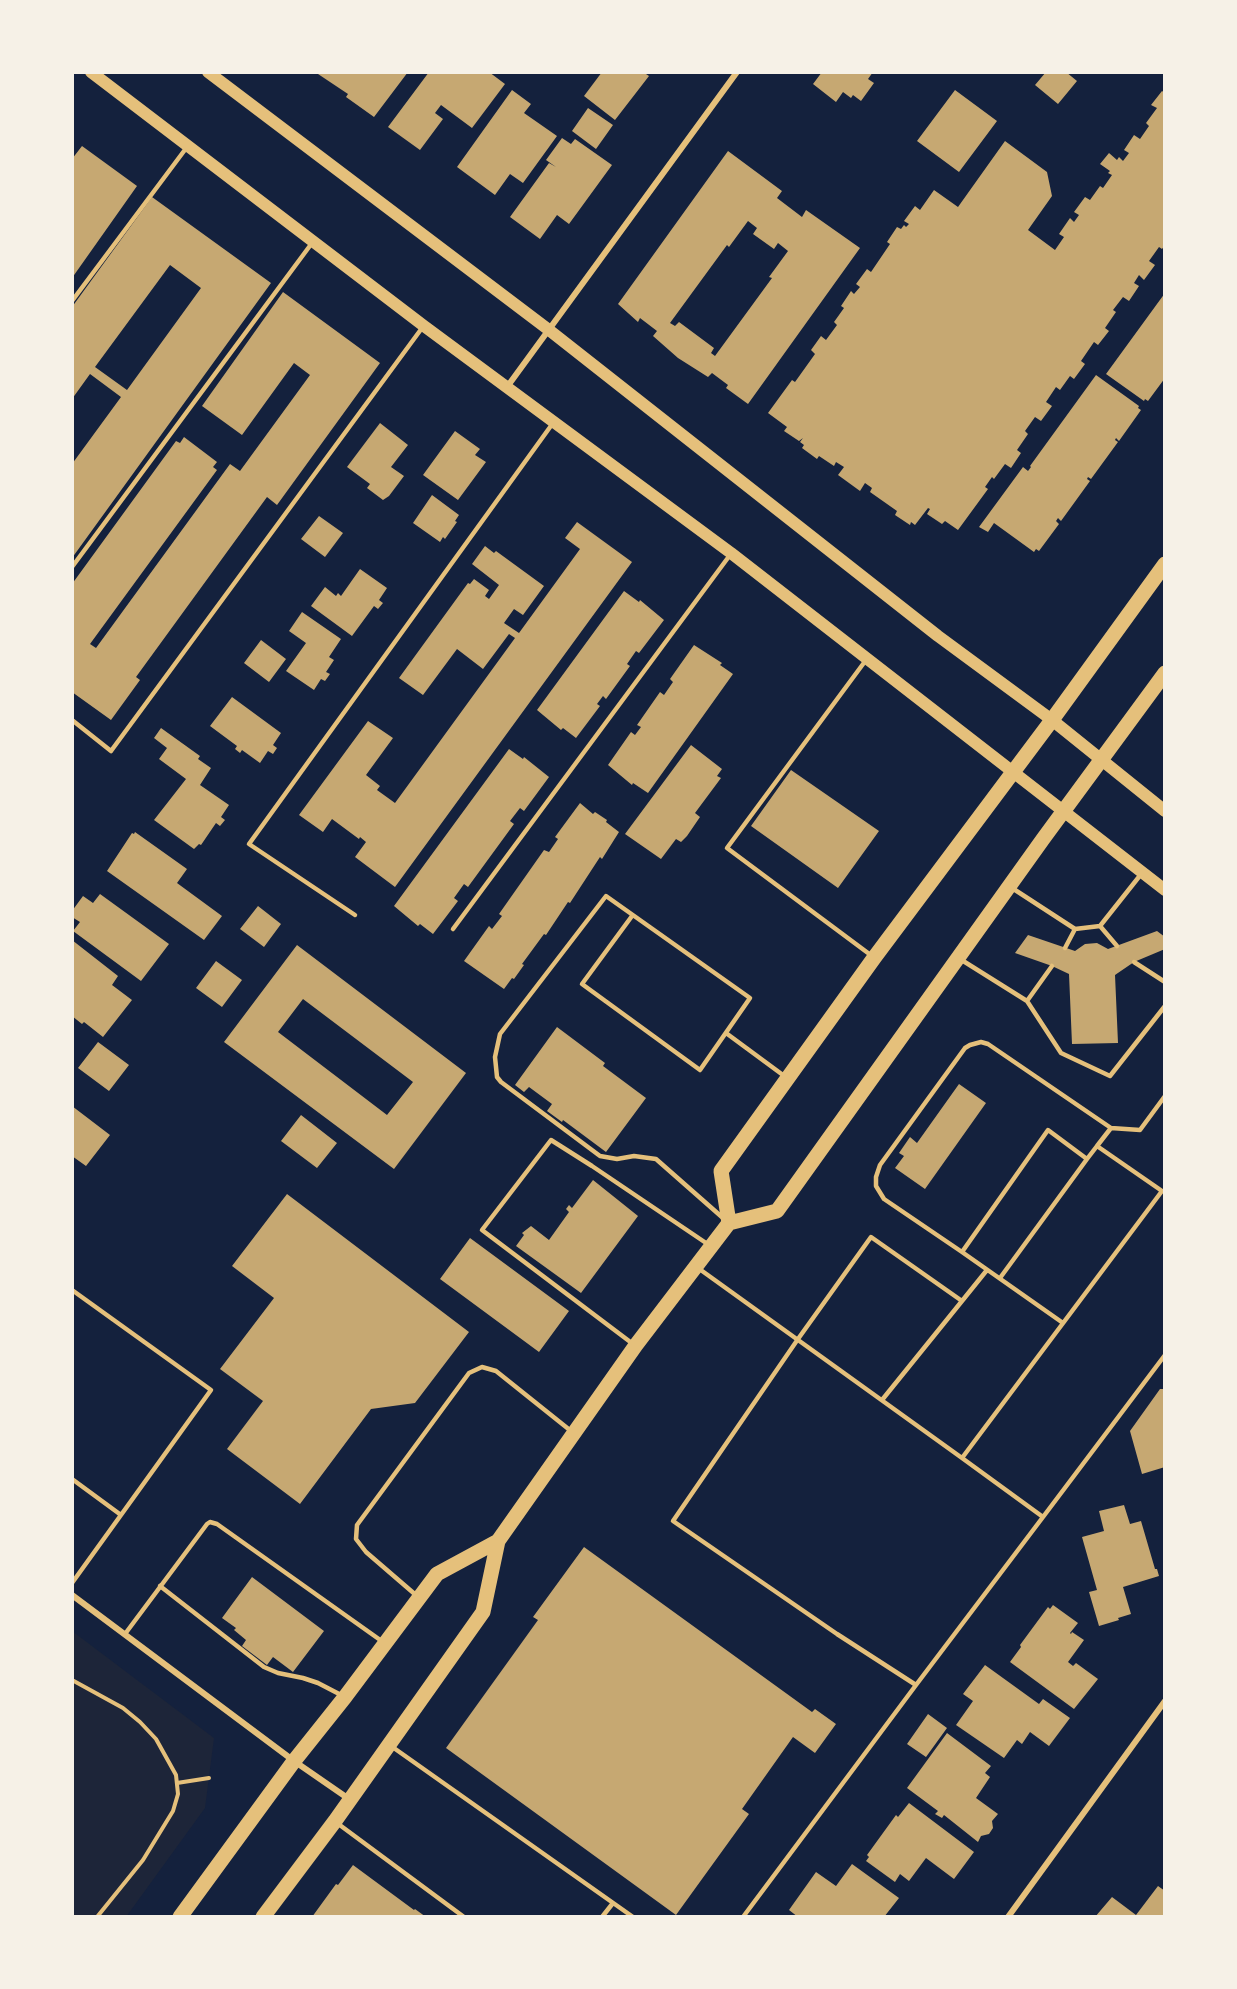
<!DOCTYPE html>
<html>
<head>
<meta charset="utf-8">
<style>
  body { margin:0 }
  #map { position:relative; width:1237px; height:1989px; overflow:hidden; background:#14213d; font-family:Literata,serif }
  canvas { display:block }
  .frame { position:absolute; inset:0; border:74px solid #f6f1e7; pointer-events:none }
</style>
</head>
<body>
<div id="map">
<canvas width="1237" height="1989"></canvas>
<div class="frame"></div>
</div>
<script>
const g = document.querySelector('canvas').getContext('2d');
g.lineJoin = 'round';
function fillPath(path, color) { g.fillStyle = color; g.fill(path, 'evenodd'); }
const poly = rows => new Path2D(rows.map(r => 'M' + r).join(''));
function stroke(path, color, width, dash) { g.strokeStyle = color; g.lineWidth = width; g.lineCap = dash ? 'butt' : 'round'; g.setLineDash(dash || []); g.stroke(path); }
fillPath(poly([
  [72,1631,214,1738,205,1808,126,1917,72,1917]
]), '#1d2539');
fillPath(poly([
  [315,72,408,72,374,117,346,97,348,94],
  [429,72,489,72,505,84,472,128,441,105,435,113,443,119,420,150,388,127],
  [602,72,643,72,649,76,615,120,584,96],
  [822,72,873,72,868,79,874,83,861,101,853,95,851,98,843,92,836,102,813,84],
  [1046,72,1066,72,1077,81,1058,104,1035,85],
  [512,90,531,104,524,113,557,136,523,183,510,174,495,195,457,167],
  [955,90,997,121,959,172,917,141],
  [1162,91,1165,93,1165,245,1162,249,1159,247,1149,261,1155,265,1144,280,1139,275,1134,283,1139,286,1129,301,1123,297,1113,310,1116,312,1105,328,1109,331,1098,345,1094,342,1081,361,1085,364,1074,379,1070,376,1060,390,1056,387,1046,402,1052,406,1041,421,1035,417,1025,431,1028,434,1017,450,1021,453,1011,468,1005,464,994,479,992,477,985,487,988,489,958,530,945,521,942,524,927,514,930,509,928,508,915,525,911,522,910,525,895,515,897,511,870,492,872,488,865,483,860,491,838,475,844,467,836,462,834,466,819,456,817,459,802,448,804,445,800,442,803,438,799,441,784,431,787,427,768,413,792,380,795,382,815,354,811,350,821,336,826,340,837,325,834,322,844,308,841,306,851,291,854,294,860,287,856,284,867,269,871,272,890,244,887,242,897,227,901,229,904,225,906,227,909,224,904,221,915,206,920,210,934,190,958,207,1005,141,1047,172,1052,196,1028,230,1055,250,1064,237,1059,234,1070,218,1074,222,1079,215,1074,212,1085,197,1090,200,1100,186,1103,188,1112,175,1108,173,1110,171,1100,164,1109,153,1117,160,1119,157,1123,161,1129,153,1124,150,1134,135,1140,139,1149,126,1146,123,1157,108,1151,105],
  [588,108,613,125,596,149,572,131],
  [562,138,571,144,575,139,612,165,569,224,557,215,540,239,510,217,549,163,556,167,546,160],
  [82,146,137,186,72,278,72,159],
  [728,151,782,191,777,198,802,217,806,210,860,248,748,404,726,388,728,385,712,373,708,377,678,358,653,336,657,331,640,318,638,322,618,304],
  [748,221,757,228,753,234,774,249,778,243,788,251,769,277,772,278,715,356,711,353,714,348,679,322,675,326,670,323,727,245,729,247],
  [152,197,271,283,72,558,72,464,121,397,90,374,72,399,72,307],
  [170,265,201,288,127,390,95,367],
  [283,292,380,363,277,505,267,497,136,677,140,680,111,720,72,692,72,584,176,441,180,443,184,437,217,462,213,467,217,470,90,644,96,648,230,464,240,471,310,375,294,363,242,435,202,406],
  [1165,293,1165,378,1148,401,1145,399,1144,401,1106,374],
  [1096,375,1139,406,1138,408,1141,410,1119,441,1116,438,1115,440,1118,442,1091,479,1088,477,1087,479,1090,481,1061,521,1058,518,1056,521,1059,524,1039,551,1036,549,1034,552,994,523,988,532,979,527,1023,467,1028,471,1031,467,1030,466],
  [380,423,408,445,391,467,404,476,389,496,383,500,367,488,370,484,347,467],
  [455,431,480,449,475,455,486,462,458,500,423,475],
  [432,495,459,515,455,521,457,522,445,539,443,537,440,542,413,523],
  [319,516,343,533,325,557,301,539],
  [577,522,632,562,395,887,355,857,366,842,360,837,359,839,332,819,323,832,299,815,368,721,393,738,366,775,380,786,377,790,395,803,515,638,509,634,483,669,457,649,423,695,399,678,468,583,470,584,474,579,489,590,485,596,489,599,499,585,472,564,485,546,494,553,496,551,544,586,523,615,514,609,504,623,519,633,580,549,565,538],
  [360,569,387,588,379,600,383,603,378,609,374,606,352,636,311,606,325,587,336,596,338,593,341,596],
  [624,591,639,602,640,600,664,620,639,653,636,651,627,664,630,666,606,699,603,696,597,704,600,706,576,738,563,728,561,730,537,710],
  [302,612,341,639,329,657,334,660,326,672,330,674,325,681,321,679,314,690,286,671,306,643,289,631],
  [261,640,286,659,269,682,244,663],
  [694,645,722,663,720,665,733,674,648,793,633,783,632,785,608,765,631,732,635,735,641,727,637,725,660,692,664,695,673,682,670,679],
  [232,697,281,733,273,745,277,748,273,754,268,751,260,763,242,750,240,753,235,749,237,746,210,726],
  [161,728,200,756,198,759,211,768,200,785,229,805,221,817,225,820,220,826,216,823,201,845,199,844,194,849,154,820,186,779,159,759,167,748,154,738],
  [691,745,722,769,717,776,721,778,695,813,700,817,687,836,681,842,676,839,661,859,625,834],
  [509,749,523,759,524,757,549,777,524,811,520,808,510,821,514,824,468,887,464,884,454,898,458,901,433,934,420,924,418,926,394,906],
  [791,770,879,831,838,888,751,826],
  [580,803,593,814,595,812,607,820,606,822,619,832,602,859,600,857,570,903,568,902,546,935,544,934,522,964,524,965,514,979,512,978,504,989,464,961,489,926,492,929,502,916,499,914,544,850,549,852,558,839,555,837],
  [135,832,187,869,177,883,222,916,204,940,107,871,132,833,134,834],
  [100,894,169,944,141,981,73,931,80,922,72,917,72,911,83,896,93,903],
  [258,906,281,924,264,947,240,929],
  [1157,931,1165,937,1165,949,1134,962,1115,975,1118,1043,1072,1044,1069,974,1052,966,1015,953,1028,935,1075,951,1085,944,1097,943,1108,949],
  [72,940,118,976,112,985,132,1000,103,1037,84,1022,82,1024,72,1016],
  [297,945,466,1073,394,1169,224,1042],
  [303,999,413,1082,387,1115,278,1032],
  [216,961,242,980,222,1007,196,988],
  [557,1027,605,1063,603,1066,646,1098,606,1152,563,1120,562,1122,547,1111,552,1104,529,1087,524,1092,515,1085],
  [98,1042,129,1065,109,1091,78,1068],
  [959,1084,986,1103,925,1189,895,1168,904,1156,899,1153,910,1137,917,1143],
  [72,1106,110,1135,86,1166,72,1156],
  [301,1115,337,1143,317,1168,281,1141],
  [593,1180,638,1216,581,1293,516,1246,524,1235,522,1233,531,1226,549,1240,569,1212,566,1209,569,1205,572,1208],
  [287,1194,469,1332,415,1403,371,1409,300,1504,227,1449,263,1401,220,1369,274,1298,232,1266],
  [470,1238,569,1311,539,1352,440,1279],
  [1160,1389,1165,1389,1165,1467,1142,1474,1130,1431],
  [1124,1505,1130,1524,1141,1521,1155,1569,1157,1569,1159,1576,1123,1587,1131,1614,1118,1618,1119,1620,1099,1626,1089,1592,1097,1590,1082,1537,1104,1531,1099,1511],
  [584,1547,812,1712,815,1709,836,1724,815,1753,793,1737,742,1809,749,1814,676,1915,446,1748,538,1620,533,1617],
  [252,1577,324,1631,293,1672,273,1657,267,1665,242,1646,246,1640,234,1630,236,1628,222,1618],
  [1053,1605,1078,1623,1070,1633,1071,1634,1072,1632,1084,1640,1068,1662,1073,1666,1076,1663,1098,1679,1074,1709,1010,1662,1021,1647,1020,1645,1048,1607,1050,1609],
  [985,1665,1039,1704,1043,1699,1070,1718,1049,1746,1030,1732,1022,1744,1017,1740,1004,1758,956,1725,973,1701,963,1694],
  [928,1714,947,1728,926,1757,907,1744],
  [947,1733,991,1766,985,1773,990,1777,976,1798,998,1814,992,1821,993,1828,989,1834,981,1836,978,1842,944,1815,942,1818,935,1814,938,1811,907,1788],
  [909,1803,974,1852,954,1879,926,1858,909,1881,900,1874,895,1882,866,1861,869,1857,867,1855,896,1815,898,1817],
  [852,1864,899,1898,884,1917,798,1917,789,1910,816,1872,836,1886],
  [353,1865,414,1910,415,1909,426,1917,312,1917,336,1884,338,1885],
  [1158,1886,1165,1891,1165,1917,1095,1917,1112,1897,1136,1915]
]), '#c6a872');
stroke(poly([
  [72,1680,123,1708,140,1722,156,1739,176,1775,178,1794,173,1811,143,1860,97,1917],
  [177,1783,209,1778]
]), '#e5c07b', 4);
stroke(poly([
  [72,301,187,147],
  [72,567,312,243],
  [866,660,727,848,872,956],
  [72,720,111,751,422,328],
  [1012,888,1075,929,1100,926,1142,873],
  [355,915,249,844,553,423],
  [632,916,582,984,700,1070,750,998,606,896,500,1034,495,1057,497,1077,501,1082,600,1156,617,1159,634,1156,656,1159,723,1218],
  [1100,926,1117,946],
  [453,929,730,555],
  [1065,948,1075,929],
  [960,959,1027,1001,1052,966],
  [1134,962,1165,982],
  [1027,1001,1061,1053,1110,1076,1165,1006],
  [726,1033,787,1078],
  [962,1252,884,1199,876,1186,876,1177,880,1165,965,1048,970,1045,981,1042,988,1044,1111,1128],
  [698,1268,962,1458,1162,1191,1097,1146,1111,1128,1140,1130,1165,1096],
  [1000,1278,1087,1159],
  [72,1290,211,1390,72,1583],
  [962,1301,987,1270],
  [1063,1323,962,1252,1048,1130,1087,1159,1097,1146],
  [633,1344,482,1230,551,1140,592,1166,709,1245],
  [882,1400,962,1301,871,1237,798,1339,673,1521,837,1634,916,1685,1043,1517],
  [962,1458,1043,1517,1165,1355],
  [72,1479,121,1515],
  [160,1586,264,1667,278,1673,303,1678,318,1683,343,1696],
  [417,1596,366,1552,356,1539,357,1525,469,1373,482,1367,496,1371,571,1431],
  [125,1634,207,1524,210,1522,217,1524,383,1642],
  [391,1746,633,1917],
  [337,1823,464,1917],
  [602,1917,613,1903],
  [743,1917,916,1685]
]), '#e5c07b', 4.5);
stroke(poly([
  [507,387,737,72],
  [72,1595,294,1761,349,1799],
  [1008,1917,1165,1701]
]), '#e5c07b', 6);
stroke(poly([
  [91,72,424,326,731,553,1165,890],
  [208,72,549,330,938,636,1052,720,1165,811]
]), '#e5c07b', 12);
stroke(poly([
  [729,1223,721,1171,874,958,1052,720,1165,564],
  [180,1917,294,1761,345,1697,437,1574,498,1541],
  [263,1917,335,1821,483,1612,498,1541,636,1345,729,1223,777,1211,1043,839,1165,673]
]), '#e5c07b', 15);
</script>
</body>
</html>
